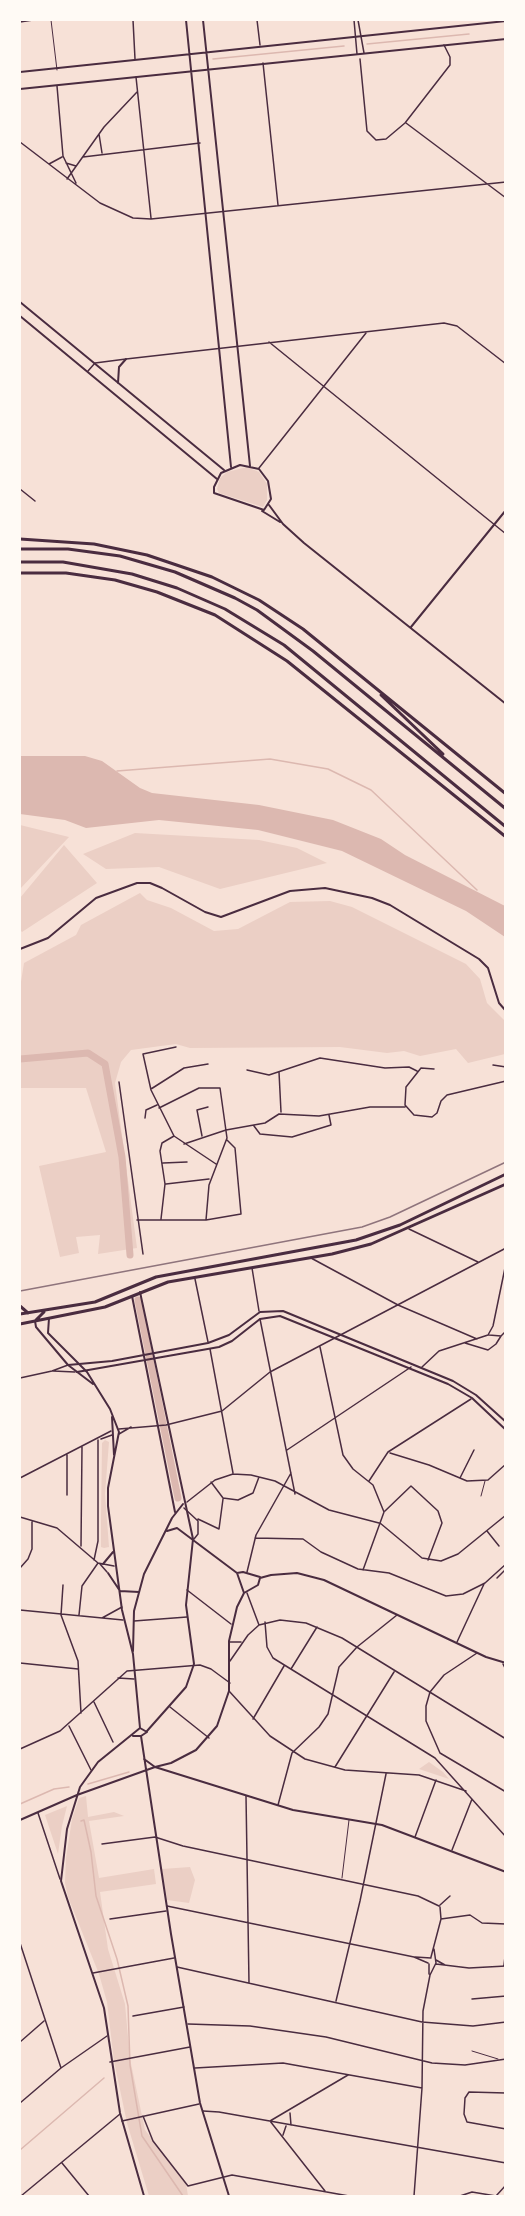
<!DOCTYPE html>
<html>
<head>
<meta charset="utf-8">
<style>
  body { margin:0 }
  #map { position:relative; width:525px; height:2216px; overflow:hidden; background:#f7e1d7; font-family:"Alegreya Sans",sans-serif }
  canvas { display:block }
  .frame { position:absolute; inset:0; border:21px solid #fffaf5; pointer-events:none }
</style>
</head>
<body>
<div id="map">
<canvas width="525" height="2216"></canvas>
<div class="frame"></div>
</div>
<script>
const g = document.querySelector('canvas').getContext('2d');
g.lineJoin = 'round';
function fillPath(path, color) { g.fillStyle = color; g.fill(path, 'evenodd'); }
const poly = rows => new Path2D(rows.map(r => 'M' + r).join(''));
function stroke(path, color, width, dash) { g.strokeStyle = color; g.lineWidth = width; g.lineCap = dash ? 'butt' : 'round'; g.setLineDash(dash || []); g.stroke(path); }
fillPath(poly([
  [247,467,259,472,267,484,267,500,263,507,219,493,217,489,220,478,227,472],
  [20,825,69,837,20,889],
  [135,833,259,840,297,848,327,863,220,889,159,867,106,869,83,854],
  [64,845,97,883,22,932,20,930,20,898],
  [140,893,147,900,171,908,214,931,238,929,290,902,330,901,352,907,466,964,480,979,487,1003,505,1021,505,1054,468,1063,456,1049,420,1056,404,1051,387,1053,340,1047,190,1048,176,1044,131,1050,121,1062,115,1083,137,1248,98,1254,100,1235,76,1237,79,1253,60,1257,39,1166,106,1152,86,1088,20,1088,20,988,24,963,76,935,81,925],
  [105,1440,109,1442,105,1494,109,1547,104,1548,101,1547,101,1518,102,1443],
  [429,1762,443,1772,449,1779,419,1769],
  [86,1796,88,1817,114,1812,124,1816,89,1821,99,1878,154,1869,156,1884,100,1892,108,1949,125,2004,130,2059,145,2130,186,2183,188,2196,149,2196,127,2123,114,2061,107,2002,99,1974,68,1897,65,1883,66,1858,72,1819,79,1798],
  [67,1806,62,1826,58,1854,45,1815],
  [190,1867,195,1880,189,1903,167,1900,162,1869]
]), '#ebcfc5');
fillPath(poly([
  [20,756,85,756,102,761,140,788,152,793,259,805,333,820,381,839,405,855,505,906,505,937,466,911,342,851,258,830,159,820,86,828,65,820,20,814]
]), '#dcb8b0');
stroke(poly([
  [367,44,469,34],
  [213,59,344,46],
  [117,771,270,759,328,769,371,790,477,890],
  [88,1784,129,1772],
  [20,1804,54,1789,69,1787],
  [81,1821,84,1820,91,1852,96,1896,117,1959,128,2006,130,2065,142,2136,183,2196],
  [20,2150,104,2078]
]), '#dcb8b0', 1.5);
stroke(poly([
  [20,1059,88,1053,105,1064,122,1157,130,1255],
  [138,1300,178,1498]
]), '#dcb8b0', 7);
stroke(poly([
  [51,20,57,70],
  [481,1496,485,1481],
  [505,1497,506,1497],
  [342,1878,349,1820],
  [472,2051,498,2059]
]), '#4a2c40', 1);
stroke(poly([
  [133,20,135,59],
  [257,20,260,45],
  [354,20,357,54],
  [358,20,364,53],
  [20,22,33,20],
  [360,59,367,131,376,140,386,139,405,123,450,65,450,57,444,45],
  [263,63,278,205],
  [136,77,151,218],
  [57,86,63,156,76,183],
  [406,123,506,198],
  [99,134,102,153],
  [20,142,100,203,133,218,151,219,506,182],
  [83,157,200,143],
  [66,163,76,166],
  [49,164,62,157],
  [67,179,104,127,137,92],
  [269,342,506,534],
  [88,371,95,363,126,359,444,323,457,326,506,364],
  [259,468,366,333],
  [20,489,35,501],
  [176,1047,143,1054,151,1090,174,1136,216,1164],
  [493,1065,506,1067],
  [434,1069,421,1068,406,1087,405,1105,414,1115,432,1117,437,1113,441,1101,447,1095,506,1081],
  [247,1070,269,1075,320,1058,385,1068,409,1067,417,1071],
  [279,1072,281,1112],
  [119,1082,143,1254],
  [151,1089,184,1068,208,1064],
  [159,1108,199,1088,220,1088,227,1138,209,1185,206,1220],
  [145,1118,146,1110,157,1105],
  [254,1126,260,1134,292,1137,331,1125,329,1115],
  [202,1136,197,1110,208,1107],
  [184,1144,226,1130,265,1123,279,1114,319,1116,370,1107,405,1107],
  [163,1163,187,1162],
  [166,1184,209,1179],
  [161,1219,165,1184,160,1151,162,1143,174,1136],
  [137,1220,206,1220,241,1214,235,1148,227,1140],
  [409,1229,478,1262],
  [311,1258,398,1305,477,1339],
  [252,1268,259,1311],
  [195,1279,208,1342],
  [260,1319,295,1494],
  [489,1335,501,1336,506,1331],
  [465,1343,488,1350,496,1344,501,1336],
  [320,1347,343,1455,353,1469,373,1485,384,1512,363,1570],
  [210,1349,233,1473],
  [422,1367,439,1351,488,1335,493,1326,506,1263],
  [53,1371,75,1372],
  [20,1378,52,1371,68,1365],
  [119,1429,166,1425,222,1411,270,1372,506,1248],
  [119,1434,131,1427],
  [101,1439,112,1435],
  [287,1450,411,1367],
  [390,1453,429,1465,467,1481,488,1480,506,1464],
  [67,1455,67,1495],
  [20,1478,111,1431],
  [460,1478,474,1450],
  [369,1481,388,1452,471,1399],
  [211,1482,223,1498,238,1500,253,1493,259,1477],
  [187,1502,215,1480,233,1474,251,1475,275,1481,329,1510,379,1523],
  [184,1508,198,1521,198,1534,194,1539],
  [385,1511,411,1486,438,1511,442,1523,428,1560],
  [20,1517,57,1528,98,1563,114,1566],
  [198,1519,219,1529,223,1499],
  [380,1523,422,1558,441,1561,458,1554,506,1515],
  [487,1531,499,1546],
  [255,1538,303,1539,321,1552,358,1569,389,1573,446,1596,463,1594,485,1583,506,1564],
  [81,1546,82,1447],
  [94,1560,98,1541,98,1440],
  [100,1564,107,1572],
  [20,1568,28,1559,32,1549,32,1522],
  [247,1572,256,1535,291,1473],
  [497,1578,506,1569],
  [63,1585,61,1615,78,1661,81,1713],
  [187,1590,231,1624],
  [247,1593,259,1625],
  [505,1599,506,1598],
  [20,1610,123,1620],
  [79,1615,82,1586,98,1563],
  [102,1618,122,1607],
  [134,1621,187,1617],
  [265,1622,267,1647,273,1658,435,1758,506,1837],
  [229,1642,241,1642],
  [457,1642,484,1584],
  [477,1653,444,1675,430,1692,426,1706,426,1721,440,1753,506,1792],
  [230,1661,248,1635,259,1625,280,1620,306,1623,342,1638,506,1739],
  [20,1663,78,1669],
  [503,1664,506,1670],
  [291,1669,317,1627],
  [118,1678,134,1679],
  [229,1691,270,1736,305,1759,345,1770,419,1775,466,1791],
  [94,1702,113,1742],
  [170,1707,209,1738],
  [253,1719,284,1666],
  [69,1726,91,1770],
  [20,1749,60,1731,127,1671,200,1665,211,1669,230,1683],
  [335,1767,394,1672],
  [246,1796,249,1983],
  [278,1805,292,1753,319,1727,328,1714,339,1667,357,1647,397,1615],
  [38,1813,60,1879],
  [415,1837,436,1780],
  [102,1844,155,1837,183,1846,418,1896,439,1906],
  [452,1850,472,1799],
  [440,1905,450,1896],
  [167,1906,414,1957,428,1963],
  [110,1919,166,1911],
  [441,1919,470,1915,482,1923,506,1924],
  [20,1943,61,2068],
  [415,1957,431,1958],
  [431,1957,441,1919,440,1907],
  [436,1960,445,1965],
  [429,1964,429,1974],
  [436,1964,469,1968,506,1966],
  [504,1965,506,1948],
  [177,1967,422,2022,473,2026,506,2022],
  [93,1973,174,1958],
  [472,1999,506,1996],
  [336,2001,360,1901,386,1774],
  [133,2016,184,2007],
  [188,2024,250,2026,326,2037,432,2063,465,2065,506,2059],
  [20,2042,44,2021],
  [110,2062,190,2047],
  [195,2068,283,2063,422,2088],
  [506,2093,469,2092,465,2098,464,2114,467,2122,506,2129],
  [20,2103,61,2068,107,2036],
  [203,2111,219,2112,506,2163],
  [290,2113,291,2125],
  [143,2116,153,2141,188,2186,232,2175,349,2196],
  [122,2121,199,2104],
  [283,2135,286,2126],
  [62,2163,89,2196],
  [325,2191,270,2121,348,2075],
  [21,2196,120,2114],
  [414,2196,422,2088,423,2011,430,1975,436,1963,434,1949],
  [460,2196,472,2192,496,2196],
  [496,2196,506,2185]
]), '#4a2c40', 1.5);
stroke(poly([
  [186,20,231,467],
  [203,20,250,466],
  [20,72,506,21],
  [20,89,506,39],
  [20,302,224,470],
  [20,316,217,479],
  [118,383,119,367,126,359],
  [240,465,259,469,268,481,271,499,264,510,214,493,214,487,221,473,240,465],
  [269,505,283,524,304,543,506,704],
  [262,511,280,522],
  [411,627,506,510],
  [20,949,48,938,96,898,137,883,150,883,162,888,205,912,221,917,290,891,325,888,372,898,390,905,479,959,488,968,499,1003,506,1011],
  [140,1292,193,1539,186,1605,194,1664,186,1687,147,1731],
  [132,1296,175,1512],
  [68,1365,112,1361,208,1343,229,1335,260,1312,283,1311,453,1381,476,1395,506,1422],
  [77,1372,219,1347,232,1341,260,1319,280,1316,448,1384,472,1398,506,1430],
  [167,1531,177,1528,237,1573],
  [237,1573,243,1572,260,1577],
  [237,1573,244,1593],
  [133,1651,134,1611,144,1574,172,1518,183,1504],
  [155,1767,171,1763,196,1750,217,1726,229,1691,229,1641,237,1607,244,1593,258,1585,260,1578,271,1575,297,1573,324,1580,486,1657,506,1663]
]), '#4a2c40', 2);
stroke(poly([
  [49,1318,48,1333,87,1372,110,1409,119,1432,108,1488,108,1506,122,1610,133,1654,140,1728,98,1762,80,1787,67,1829,61,1881,104,2008,120,2113,144,2196],
  [35,1321,36,1327,68,1365,93,1384],
  [112,1417,114,1455],
  [103,1564,113,1552],
  [108,1573,120,1591,139,1592],
  [133,1736,141,1736,147,1732,140,1728],
  [141,1736,171,1934,200,2103,229,2196],
  [144,1759,155,1767,293,1810,382,1825,506,1872],
  [20,1820,77,1795,155,1767]
]), '#4a2c40', 2);
stroke(poly([
  [20,1306,28,1313],
  [20,1314,95,1302,156,1277,356,1240,400,1225,506,1174],
  [35,1321,44,1312],
  [20,1324,105,1307,168,1282,332,1254,371,1244,506,1184]
]), '#4a2c40', 3);
stroke(poly([
  [20,539,94,544,147,555,212,577,259,600,303,629,506,794],
  [20,549,68,549,120,556,175,572,235,598,257,610,313,651,506,809],
  [20,562,63,562,132,574,177,588,225,609,284,645,506,827],
  [20,573,66,573,115,580,157,592,215,615,287,661,506,837],
  [381,695,443,754]
]), '#4a2c40', 3);
stroke(poly([
  [20,1291,362,1227,390,1217,506,1162]
]), '#8f747c', 1.5);
</script>
</body>
</html>
